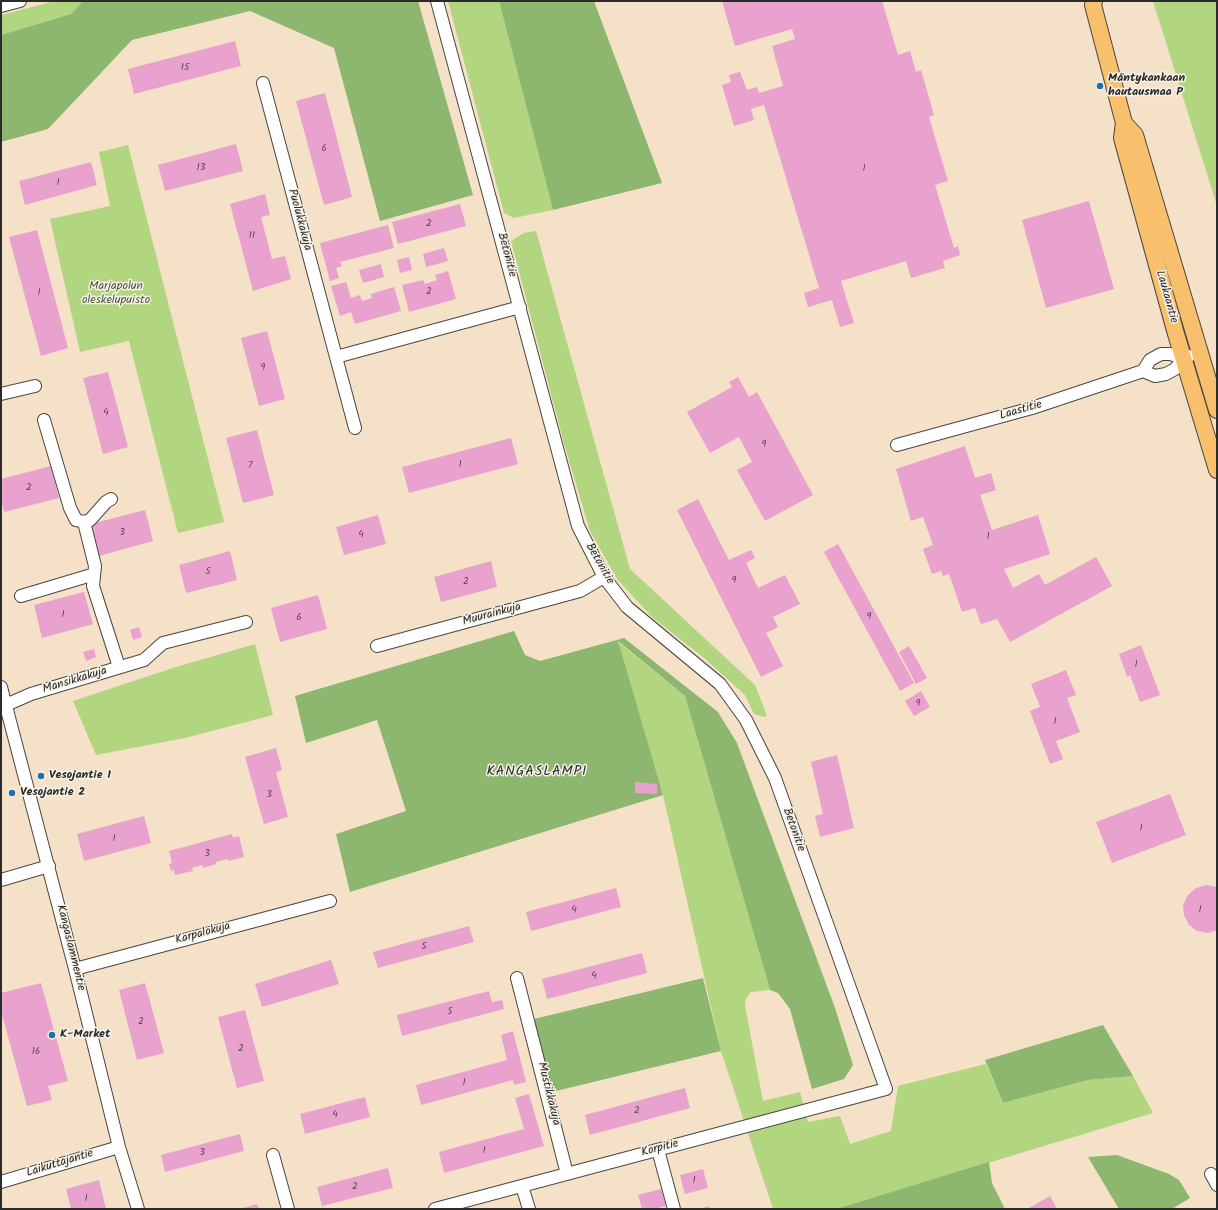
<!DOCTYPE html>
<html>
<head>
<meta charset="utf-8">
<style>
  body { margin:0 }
  #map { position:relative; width:1218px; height:1210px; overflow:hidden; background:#f4e1c7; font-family:Kalam,sans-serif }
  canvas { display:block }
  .frame { position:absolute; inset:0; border:2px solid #2b2b2b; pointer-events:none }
</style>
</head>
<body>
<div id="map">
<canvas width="1218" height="1210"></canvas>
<div class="frame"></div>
</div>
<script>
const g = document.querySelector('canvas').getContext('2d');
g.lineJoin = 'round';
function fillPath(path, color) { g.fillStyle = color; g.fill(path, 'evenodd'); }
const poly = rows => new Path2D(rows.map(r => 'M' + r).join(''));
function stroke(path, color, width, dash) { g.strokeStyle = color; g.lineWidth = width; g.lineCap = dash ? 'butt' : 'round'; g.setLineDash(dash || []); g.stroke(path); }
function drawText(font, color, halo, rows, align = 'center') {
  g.font = font + ' Kalam,sans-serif'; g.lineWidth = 3; g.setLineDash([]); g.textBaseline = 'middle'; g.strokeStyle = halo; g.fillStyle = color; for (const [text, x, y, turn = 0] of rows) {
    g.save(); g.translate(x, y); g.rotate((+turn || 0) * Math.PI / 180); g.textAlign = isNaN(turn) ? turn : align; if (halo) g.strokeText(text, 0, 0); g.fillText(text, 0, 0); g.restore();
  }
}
fillPath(poly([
  [55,1,83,1,71,14,1,35,1,15],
  [448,1,499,1,553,210,514,218,504,213],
  [1153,1,1217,1,1217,206],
  [128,145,224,522,178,533,129,341,80,352,50,219,110,206,99,152],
  [536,231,630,569,755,685,767,716,764,717,754,714,745,695,704,658,652,617,617,579,590,531,563,440,511,241,524,233],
  [617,641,685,696,770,990,751,992,746,998,745,1006,763,1101,800,1092,808,1122,840,1116,850,1144,891,1131,898,1086,986,1064,1003,1103,1088,1080,1133,1076,1153,1113,836,1209,773,1209,721,1051,663,795],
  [255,644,273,715,185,738,96,755,73,701,173,668]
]), '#b2d67f');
fillPath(poly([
  [83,1,418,1,473,195,380,221,334,48,250,11,132,40,48,129,1,142,1,35,71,14],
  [499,1,594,1,662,183,553,210],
  [514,631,525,655,540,661,624,638,718,712,737,743,835,1008,853,1065,844,1079,812,1089,790,1009,778,993,770,990,685,696,618,641,663,795,350,892,336,834,406,811,377,720,306,743,295,696],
  [703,978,721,1051,552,1092,534,1019],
  [1103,1025,1133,1076,1088,1080,1003,1103,985,1060],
  [1117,1155,1169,1174,1179,1180,1190,1198,1172,1209,1119,1209,1088,1157],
  [989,1162,992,1183,1005,1209,836,1209]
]), '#8db76e');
fillPath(poly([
  [722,1,882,1,898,55,910,51,916,72,921,70,934,115,929,117,948,181,935,185,954,248,958,246,960,255,943,261,945,268,911,278,906,261,841,281,854,323,840,327,832,300,808,307,804,293,819,288,764,105,751,109,754,120,734,126,722,85,731,82,729,75,740,72,747,90,757,87,759,93,783,86,772,46,795,39,792,29,735,46],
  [235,41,241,66,134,94,128,69],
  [325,93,352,197,324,205,296,101],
  [236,144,243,171,165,191,158,165],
  [91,162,97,185,25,205,19,181],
  [265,194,270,215,261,217,272,259,285,256,291,279,253,291,230,204],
  [1089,201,1114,289,1046,308,1022,220],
  [460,204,466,226,398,244,392,222],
  [388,225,394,248,340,262,342,266,336,268,339,278,330,281,320,243],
  [37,230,68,348,41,356,9,237],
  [444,248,448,261,426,267,423,254],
  [409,257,412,270,400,273,397,260],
  [381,264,384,277,363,283,359,270],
  [448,271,456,299,409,312,402,285,423,280,425,284,437,280,435,275],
  [346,282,351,298,360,295,362,301,372,298,371,294,394,287,401,311,355,324,351,312,340,316,331,286],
  [267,331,285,399,259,406,241,338],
  [108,372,128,447,103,454,83,378],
  [738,377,749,397,757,392,813,495,765,521,737,470,752,462,739,437,710,453,687,412,732,387,729,382],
  [257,430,274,495,243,503,226,438],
  [511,438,518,464,409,493,402,467],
  [965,446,975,478,991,473,996,490,980,495,992,530,1038,515,1050,554,1004,569,1013,588,1039,574,1045,585,1096,557,1112,586,1010,642,997,619,981,624,975,608,962,612,949,574,943,576,941,571,932,574,923,549,933,545,923,517,911,521,896,469],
  [51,466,59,498,4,512,1,499,1,479],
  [698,499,729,560,751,550,755,558,746,563,758,588,785,575,800,604,773,617,778,627,766,633,783,666,761,677,677,510],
  [145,510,153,541,99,556,91,524],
  [378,515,386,544,344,555,336,527],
  [838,544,914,683,900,691,824,552],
  [230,551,237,580,186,593,179,565],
  [491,561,497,587,441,602,434,577],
  [84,592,93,624,42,638,34,605],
  [318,595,327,629,280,642,271,608],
  [139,627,142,637,133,640,130,630],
  [1141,645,1160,695,1140,702,1130,675,1127,677,1119,654],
  [909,646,927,678,916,684,899,652],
  [94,649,96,657,86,661,83,652],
  [1066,670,1076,695,1067,698,1080,732,1056,741,1063,759,1050,764,1030,711,1040,707,1031,684],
  [921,691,930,707,914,716,905,701],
  [276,748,282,770,276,772,288,817,264,824,245,757],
  [837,755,854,828,820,837,815,816,823,814,811,762],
  [635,782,657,784,657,794,635,793],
  [1170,794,1186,835,1112,863,1096,822],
  [144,816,151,843,84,861,77,834],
  [232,834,233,838,239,836,244,857,228,861,227,859,216,862,216,864,203,868,202,865,192,868,193,871,175,875,174,870,171,871,169,864,172,863,169,851],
  [1206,885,1217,887,1217,930,1208,933,1197,931,1189,925,1184,915,1183,905,1188,895,1196,888],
  [616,888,621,907,531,931,526,912],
  [469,926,474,942,378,968,373,952],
  [642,953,647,973,547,999,542,979],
  [331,960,339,984,262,1007,255,984],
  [41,983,68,1081,48,1086,52,1100,27,1106,1,1011,1,993],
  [145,983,164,1053,137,1060,119,990],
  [489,991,492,1002,502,1000,504,1009,402,1036,397,1015],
  [245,1010,264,1081,237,1088,218,1017],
  [513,1031,526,1082,514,1085,513,1080,421,1105,416,1085,507,1060,501,1035],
  [685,1088,690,1108,590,1135,585,1115],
  [529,1094,544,1146,444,1173,439,1152,524,1129,515,1098],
  [365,1097,370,1117,305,1134,300,1114],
  [240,1134,244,1151,165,1172,161,1155],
  [388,1168,393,1188,322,1206,317,1187],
  [703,1169,708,1188,685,1194,680,1175],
  [99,1180,106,1209,71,1209,66,1189],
  [661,1189,666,1206,655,1209,642,1209,638,1195],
  [1050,1196,1057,1209,1027,1209],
  [257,1204,259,1209,240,1209],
  [709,1206,710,1209,699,1209]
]), '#e9a1cd');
const minor = poly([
  [1,6,20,1],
  [263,83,336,357,520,307],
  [336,357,355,428],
  [1143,371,1155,376,1166,374,1175,369,1184,358,1189,356],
  [1,394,35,386],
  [44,420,70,508,76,520,84,522,90,520,106,502,111,499],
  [897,445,1032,408,1143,371,1150,360,1161,354,1170,354,1184,358],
  [84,522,95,566,93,586,119,667],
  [21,596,88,576,94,576],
  [377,646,580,591,604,577],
  [1,687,75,969,119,1147,138,1209],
  [6,705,31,694,144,660,163,643,246,622],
  [1,880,49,866],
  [75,969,330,901],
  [517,978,567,1174],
  [658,1150,674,1209],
  [273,1155,288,1209],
  [1211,1174,1217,1185],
  [1,1182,119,1147],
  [522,1186,529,1209],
  [435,1209,886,1089,775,778,746,720,720,684,627,607,604,577,578,526,437,1]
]);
const major = poly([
  [1094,1,1093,5,1124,123,1122,138,1176,334,1217,470],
  [1124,123,1135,135,1217,410]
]);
stroke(minor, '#494642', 14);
stroke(major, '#494642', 18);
stroke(minor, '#fff', 12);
stroke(major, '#f8bf6c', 16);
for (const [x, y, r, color] of [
  [1100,86,4,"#1f6fb2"],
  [41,776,4,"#1f6fb2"],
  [12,793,4,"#1f6fb2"],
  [52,1035,4,"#1f6fb2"]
]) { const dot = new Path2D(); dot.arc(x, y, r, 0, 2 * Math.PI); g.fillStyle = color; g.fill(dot); stroke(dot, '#f7f3e8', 1.5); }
drawText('10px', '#5a4854', null, [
  ["15",185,68],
  ["6",324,149],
  ["13",201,168],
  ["1",864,169],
  ["1",58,183],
  ["2",429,224],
  ["11",252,236],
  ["2",429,292],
  ["1",39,293],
  ["9",263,368],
  ["4",106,413],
  ["9",764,445],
  ["1",460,465],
  ["7",250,466],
  ["2",29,488],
  ["3",122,533],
  ["4",361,535],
  ["1",988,537],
  ["5",208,572],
  ["9",734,581],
  ["2",466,582],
  ["1",63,615],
  ["9",869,617],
  ["6",299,618],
  ["1",1136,665],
  ["9",918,704],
  ["1",1055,722],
  ["3",269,795],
  ["1",1141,829],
  ["1",114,839],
  ["3",207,854],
  ["4",574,910],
  ["1",1200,910],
  ["5",424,947],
  ["4",594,976],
  ["5",450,1012],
  ["2",141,1022],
  ["2",241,1049],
  ["16",36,1052],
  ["1",464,1083],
  ["2",637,1111],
  ["4",335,1115],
  ["1",484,1151],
  ["3",202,1153],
  ["1",694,1181],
  ["2",355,1187],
  ["1",86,1199]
]);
drawText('bold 12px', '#2b2b2b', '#f7f3e8', [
  ["Mäntykankaan",1108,79],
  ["hautausmaa P",1108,93],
  ["Vesojantie 1",49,776],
  ["Vesojantie 2",20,793],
  ["K-Market",60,1035]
], 'left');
drawText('12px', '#2b2b2b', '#f7f3e8', [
  ["Puolukkakuja",299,220,75],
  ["Betonitie",506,255,75],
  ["Laukaantie",1166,297,74],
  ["Laastitie",1021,411,-16],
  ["Betonitie",599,564,60],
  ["Muurainkuja",492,615,-15],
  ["Mansikkakuja",75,681,-17],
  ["Betonitie",793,830,70],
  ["Karpalokuja",203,934,-15],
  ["Kangaslammentie",70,948,76],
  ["Mustikkakuja",548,1094,76],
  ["Korpitie",660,1149,-15],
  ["Laikuttajantie",60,1164,-17]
]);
drawText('12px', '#4d5640', '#f7f3e8', [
  ["Marjapolun",116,287],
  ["oleskelupuisto",116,301]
]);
g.letterSpacing = '1px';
drawText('14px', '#2b2b2b', '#f7f3e8', [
  ["KANGASLAMPI",537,773]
]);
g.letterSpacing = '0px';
</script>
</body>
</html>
